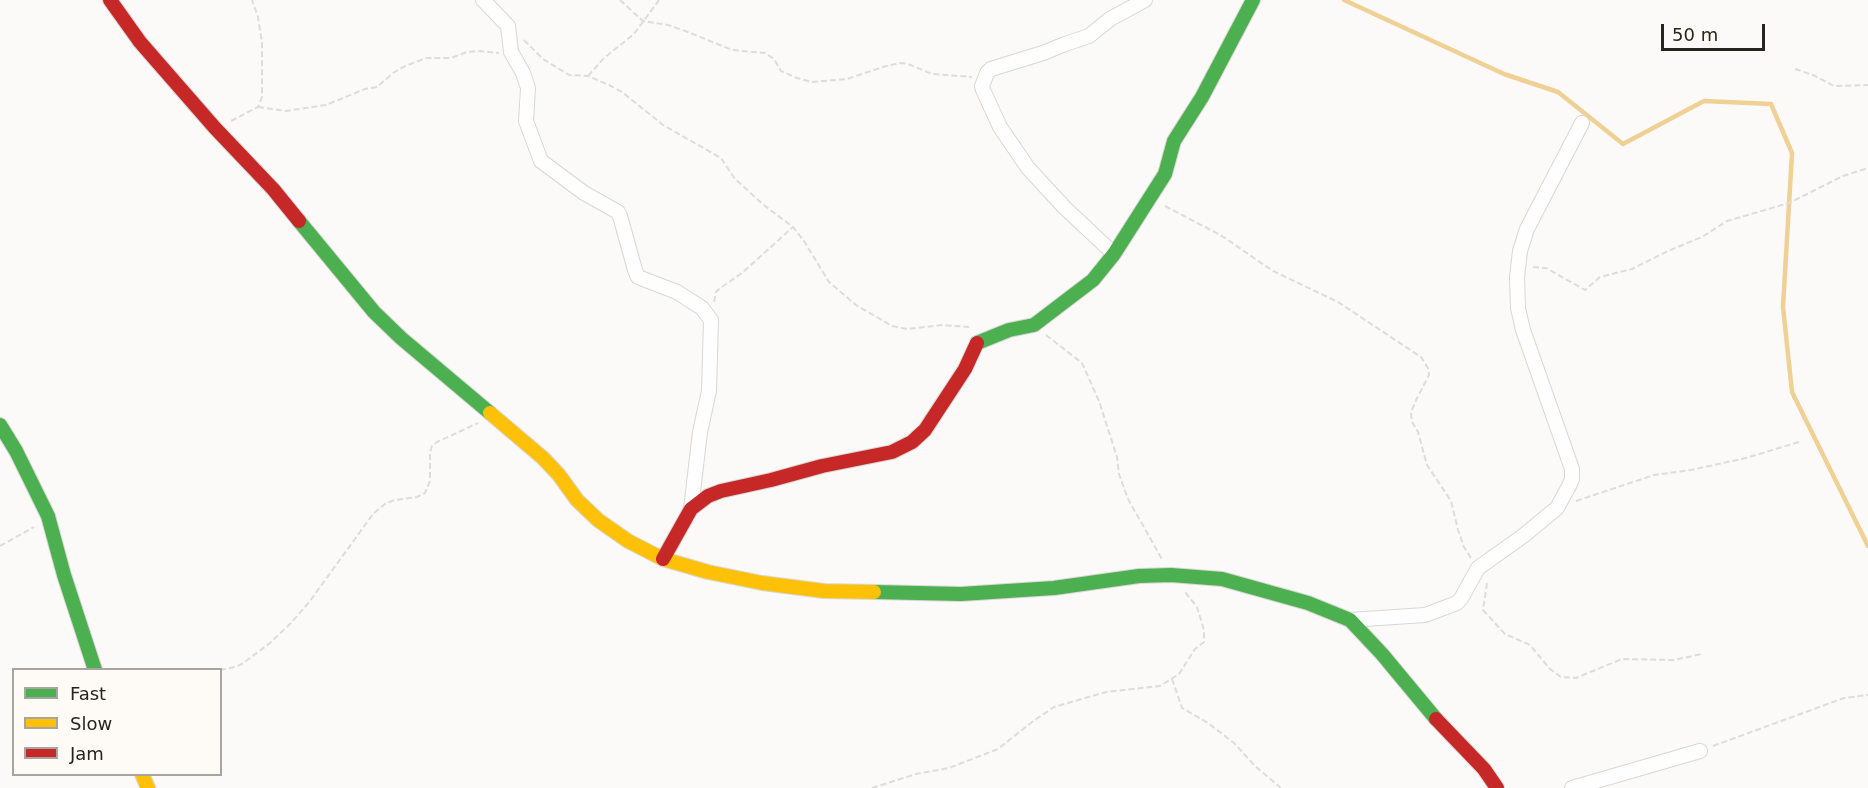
<!DOCTYPE html>
<html>
<head>
<meta charset="utf-8">
<style>
  body { margin:0 }
  #map { position:relative; width:1868px; height:788px; overflow:hidden; background:#fcfaf8; font-family:"DejaVu Sans",sans-serif }
  canvas { display:block }
  .legend { position:absolute; left:12px; top:668px; width:210px; height:108px; box-sizing:border-box; background:#fefbf6; border:2px solid #a8a5a0; margin:0; padding:8px 10px; list-style:none; font-size:18px; color:#27241f }
  .legend li { display:flex; align-items:center; gap:12px; height:30px }
  .legend b { width:30px; border:2px solid #a8a5a0 }
  .scale { position:absolute; left:1661px; top:24px; width:104px; height:27px; box-sizing:border-box; border:3px solid #27241f; border-top:0; padding-left:8px; font-size:18px; line-height:21px; white-space:nowrap; color:#27241f; -webkit-text-stroke:4px #fefbf6; paint-order:stroke }
</style>
</head>
<body>
<div id="map">
<canvas width="1868" height="788"></canvas>
<ul class="legend">
<li><b style="height:8px;background:#4caf50"></b>Fast</li>
<li><b style="height:8px;background:#ffc107"></b>Slow</li>
<li><b style="height:8px;background:#c62828"></b>Jam</li>
</ul>
<div class="scale">50 m</div>
</div>
<script>
const g = document.querySelector('canvas').getContext('2d');
g.lineJoin = 'round';
const poly = rows => new Path2D(rows.map(r => 'M' + r).join(''));
function stroke(path, color, width, dash) { g.strokeStyle = color; g.lineWidth = width; g.lineCap = dash ? 'butt' : 'round'; g.setLineDash(dash || []); g.stroke(path); }
stroke(poly([
  [1344,0,1504,74,1558,92,1623,144,1704,101,1771,104,1792,153,1783,307,1792,392,1868,546]
]), '#efd095', 4.5);
const street = poly([
  [483,0,508,26,511,52,523,73,528,88,526,121,541,161,584,193,618,212,620,216,635,270,638,277,677,292,702,308,711,320,709,391,700,432,691,509],
  [1114,254,1064,207,1028,168,1000,127,983,90,982,86,987,73,991,69,1043,53,1065,44,1089,36,1110,19,1145,0],
  [1350,620,1425,615,1457,603,1462,597,1478,568,1523,536,1557,508,1569,486,1572,479,1572,469,1523,330,1518,308,1517,277,1520,251,1527,229,1582,123],
  [1572,788,1700,751]
]);
const fast = poly([
  [299,221,374,312,401,338,490,413],
  [977,343,1009,330,1034,325,1093,280,1114,254,1165,174,1174,141,1202,97,1253,0],
  [0,425,16,451,48,516,64,575,95,670],
  [874,592,961,594,1054,588,1139,576,1171,575,1222,579,1308,603,1350,620,1382,654,1436,719]
]);
const slow = poly([
  [490,413,543,458,559,475,577,500,598,520,628,541,663,559,708,572,762,583,824,591,874,592],
  [142,774,148,788]
]);
const jam = poly([
  [110,0,140,42,215,128,273,189,299,221],
  [663,559,691,509,708,496,721,491,771,480,822,466,892,452,912,442,925,430,965,369,977,343],
  [1436,719,1484,769,1497,788]
]);
stroke(street, '#d9d7d4', 16);
stroke(fast, '#d9d7d4', 16);
stroke(slow, '#d9d7d4', 16);
stroke(jam, '#d9d7d4', 16);
stroke(poly([
  [620,0,643,21,668,25,688,32,732,50,765,53,774,59,781,71,797,78,812,82,847,79,886,66,901,63,908,64,932,74,972,77],
  [524,40,543,59,569,75,588,76,609,85,622,92,663,125,721,158,735,179,765,206,793,227,804,241,829,282,856,305,892,326,907,329,942,325,969,327],
  [1795,69,1813,75,1834,86,1868,85],
  [588,76,604,58,634,34,659,0],
  [258,107,286,111,326,105,365,89,377,87,393,73,403,67,426,58,451,58,467,52,479,51,499,53],
  [231,121,258,107,262,97,262,43,258,17,252,0],
  [1165,206,1222,236,1273,271,1338,302,1421,357,1428,368,1429,375,1415,402,1411,413,1412,422,1418,432,1427,465,1451,501,1458,530,1464,547,1471,558],
  [1533,267,1546,268,1585,290,1600,277,1632,269,1668,251,1702,237,1727,221,1789,203,1843,176,1868,168],
  [714,302,716,292,719,289,742,273,793,227],
  [1046,335,1082,363,1099,401,1117,457,1119,474,1128,499,1163,561],
  [1576,501,1654,475,1691,470,1746,458,1799,442],
  [0,546,34,527],
  [1487,583,1483,610,1505,634,1530,645,1550,669,1561,677,1576,678,1622,659,1674,660,1702,654],
  [220,670,235,667,242,664,270,643,291,623,310,601,373,514,386,503,395,500,417,497,425,493,430,481,430,452,432,446,437,442,478,423],
  [1172,679,1182,708,1208,723,1234,743,1255,766,1281,788],
  [1713,746,1844,698,1868,695],
  [872,788,916,774,949,768,998,749,1032,722,1054,707,1106,692,1160,686,1179,674,1195,649,1204,642,1204,630,1197,607,1185,592]
]), '#dddcdb', 2, [6, 3]);
stroke(street, '#fffefe', 14);
stroke(fast, '#4caf50', 14);
stroke(slow, '#ffc107', 14);
stroke(jam, '#c62828', 14);
</script>
</body>
</html>
